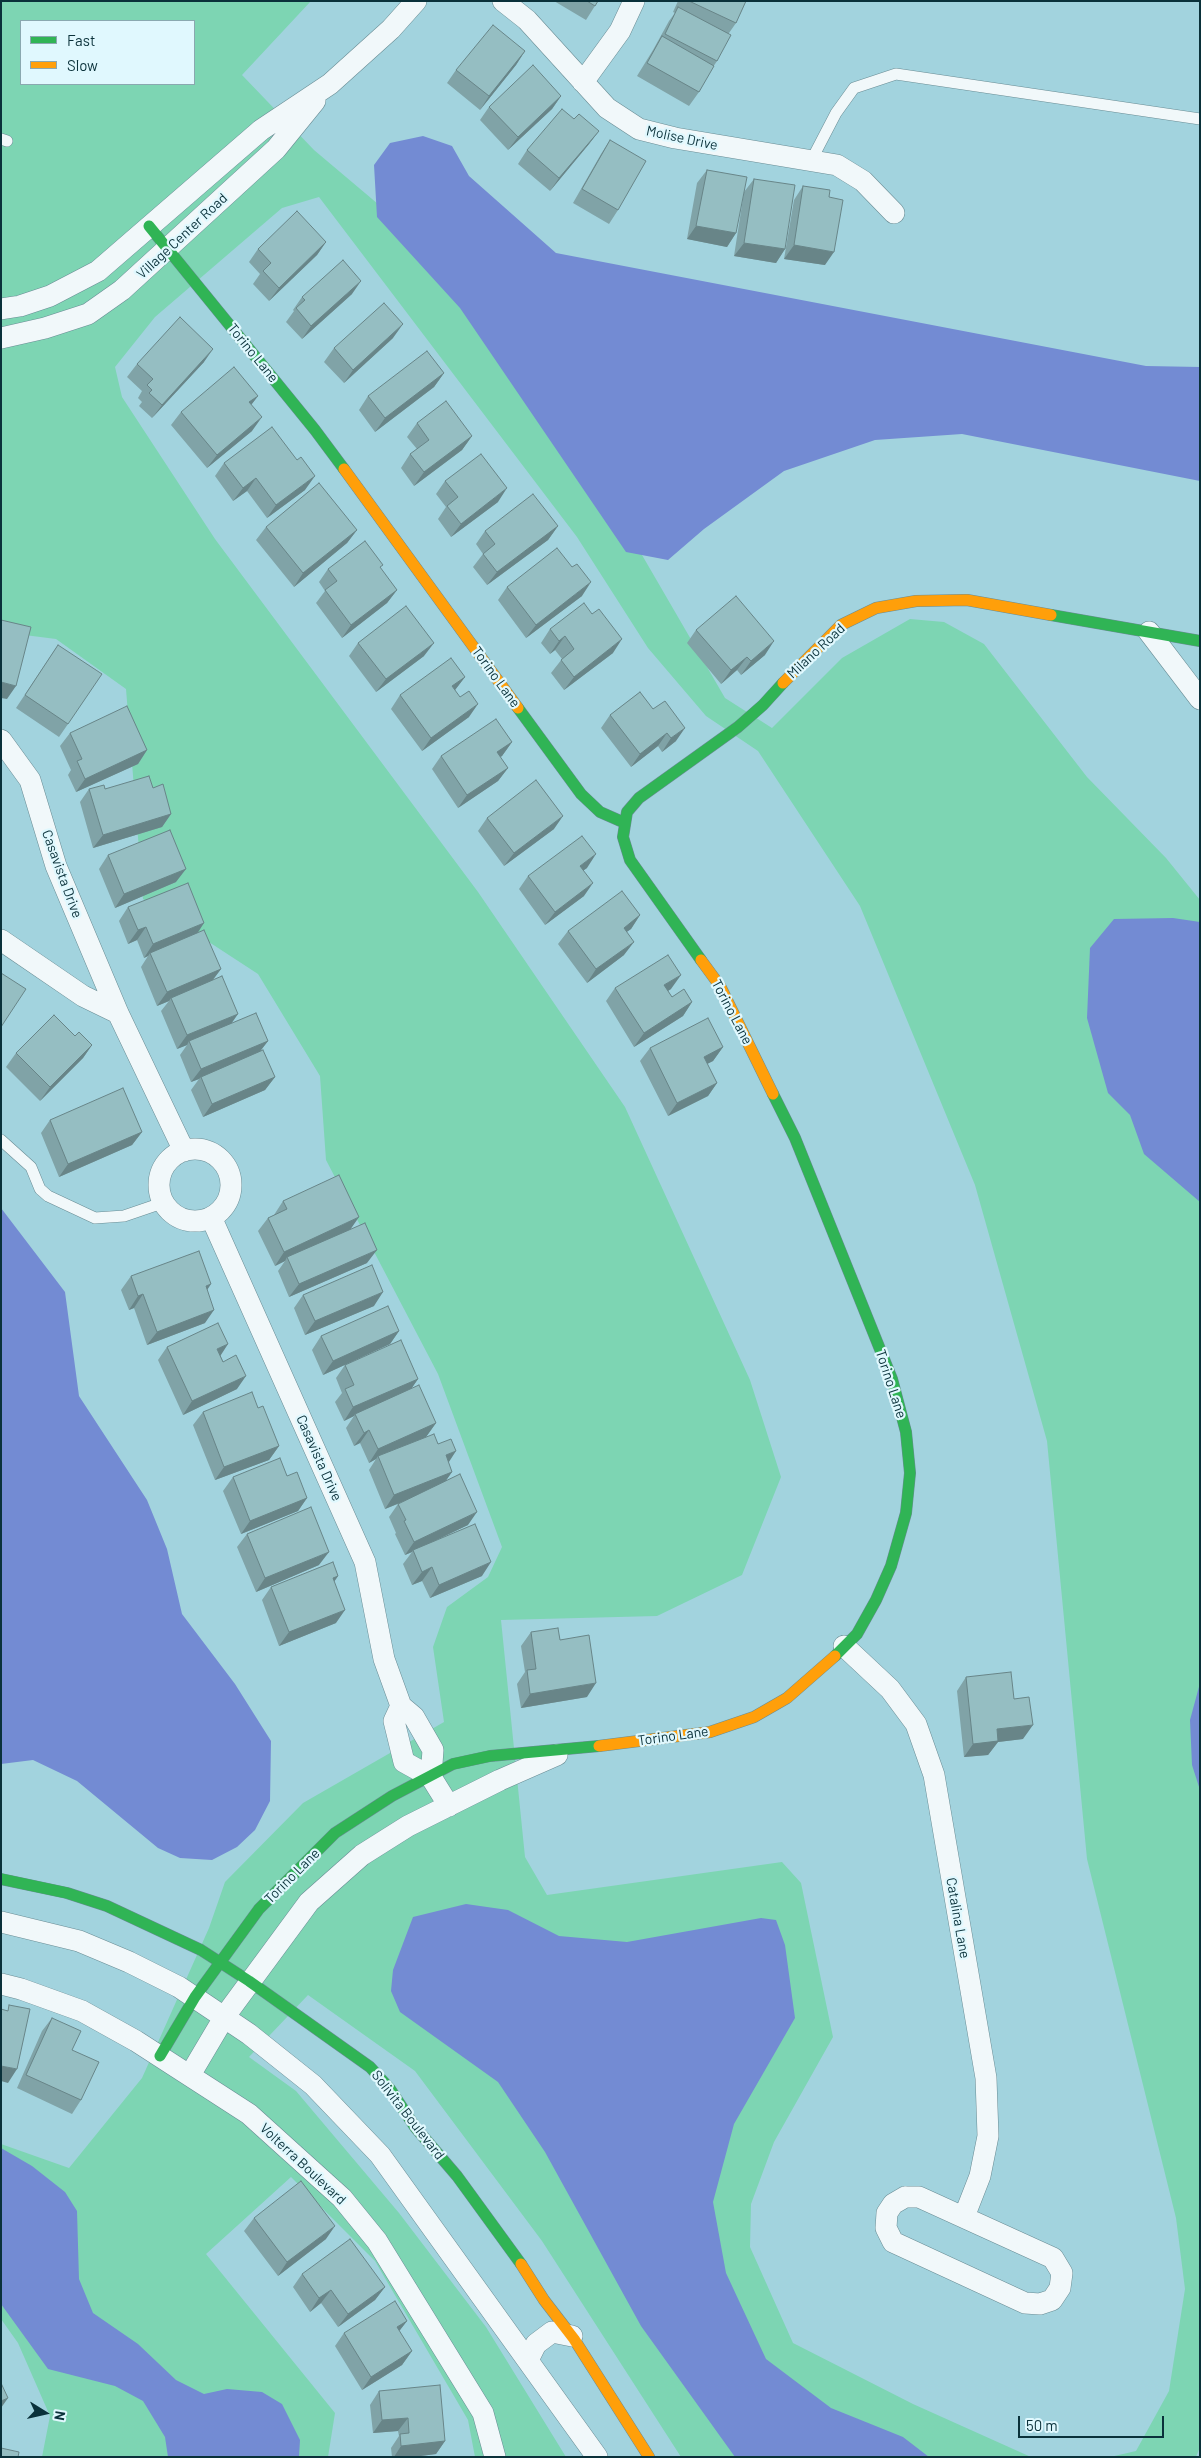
<!DOCTYPE html>
<html>
<head>
<meta charset="utf-8">
<style>
  body { margin:0 }
  #map { position:relative; width:1201px; height:2458px; overflow:hidden; background:#a2d3de; font-family:Barlow,sans-serif }
  canvas { display:block }
  .frame { position:absolute; inset:0; border:2px solid #0a313a; pointer-events:none }
  .legend { position:absolute; left:20px; top:20px; width:175px; height:65px; box-sizing:border-box; background:#e0f8fe; border:1px solid #8aa8b0; margin:0; padding:6px 9px; list-style:none; font-size:15px; color:#0a313a }
  .legend li { display:flex; align-items:center; gap:10px; height:25px }
  .legend b { width:25px; border:1px solid #8aa8b0 }
  .north { position:absolute; left:20px; top:2388px; width:50px; height:50px; -webkit-text-stroke:4px #e0f8fe; paint-order:stroke; rotate:100deg; font-size:14px; font-weight:700; line-height:20px; text-align:center; color:#0a313a }
  .north::after { content:''; display:block; margin:auto; width:18px; height:22px; background:#0a313a; clip-path:polygon(50% 0,100% 100%,50% 72%,0 100%) }
  .scale { position:absolute; left:1018px; top:2416px; width:146px; height:22px; box-sizing:border-box; border:2px solid #0a313a; border-top:0; padding-left:6px; font-size:15px; line-height:18px; white-space:nowrap; color:#0a313a; -webkit-text-stroke:4px #e0f8fe; paint-order:stroke }
</style>
</head>
<body>
<div id="map">
<canvas width="1201" height="2458"></canvas>
<div class="frame"></div>
<ul class="legend">
<li><b style="height:6px;background:#30b455"></b>Fast</li>
<li><b style="height:6px;background:#ff9f0a"></b>Slow</li>
</ul>
<div class="north">N</div>
<div class="scale">50 m</div>
</div>
<script>
const g = document.querySelector('canvas').getContext('2d');
g.lineJoin = 'round';
function fillPath(path, color) { g.fillStyle = color; g.fill(path, 'evenodd'); }
const poly = rows => new Path2D(rows.map(r => 'M' + r).join(''));
function stroke(path, color, width, dash) { g.strokeStyle = color; g.lineWidth = width; g.lineCap = dash ? 'butt' : 'round'; g.setLineDash(dash || []); g.stroke(path); }
function drawText(font, color, halo, rows, align = 'center') {
  g.font = font + ' Barlow,sans-serif'; g.lineWidth = 4.5; g.setLineDash([]); g.textBaseline = 'middle'; g.strokeStyle = halo; g.fillStyle = color; for (const [text, x, y, turn = 0] of rows) {
    g.save(); g.translate(x, y); g.rotate((+turn || 0) * Math.PI / 180); g.textAlign = isNaN(turn) ? turn : align; if (halo) g.strokeText(text, 0, 0); g.fillText(text, 0, 0); g.restore();
  }
}
fillPath(poly([
  [1,1,311,1,242,75,314,150,455,269,523,390,642,555,725,698,772,728,842,658,910,619,944,622,984,644,1087,777,1166,858,1200,900,1200,2447,1196,2457,1110,2457,1136,2451,1169,2391,1185,2289,1176,2218,1087,1859,1047,1441,975,1185,860,906,758,751,706,716,648,648,577,537,319,197,282,208,155,317,115,367,122,397,215,539,478,892,625,1107,750,1380,781,1477,742,1575,657,1616,501,1620,525,1857,547,1895,782,1862,801,1883,833,2037,774,2142,751,2204,750,2247,793,2343,913,2404,1031,2457,681,2457,542,2241,415,2071,308,1995,249,2057,296,2091,399,2213,486,2327,566,2457,475,2457,468,2420,375,2261,291,2177,206,2254,335,2413,328,2457,42,2457,50,2416,18,2343,1,2319,1,2144,69,2168,142,2078,209,1928,225,1882,303,1803,444,1722,433,1647,447,1607,488,1577,502,1547,438,1374,326,1160,320,1076,258,974,143,899,126,689,56,639,1,632],
  [21,21,194,21,194,84,21,84]
]), '#7dd5b3');
fillPath(poly([
  [423,136,452,146,469,176,556,253,1146,366,1200,367,1200,481,962,434,875,440,784,471,704,529,668,560,626,552,460,308,377,217,374,165,390,143],
  [1173,918,1200,922,1200,1202,1144,1154,1130,1115,1108,1093,1087,1018,1090,948,1114,919],
  [1,1208,65,1292,79,1396,147,1500,167,1549,182,1614,235,1684,271,1741,270,1801,255,1830,237,1847,212,1860,180,1858,158,1848,77,1781,33,1760,1,1764],
  [1200,1683,1200,1790,1192,1765,1190,1720],
  [466,1904,508,1910,559,1936,627,1942,761,1918,776,1920,785,1945,795,2018,734,2124,713,2202,726,2273,766,2359,831,2408,903,2437,929,2457,735,2457,641,2326,545,2152,498,2082,400,2012,391,1991,393,1970,413,1917],
  [1,2148,32,2166,65,2192,77,2211,79,2279,93,2313,138,2344,176,2380,204,2394,227,2389,262,2392,282,2404,300,2440,299,2457,168,2457,165,2437,143,2401,115,2386,48,2369,1,2304]
]), '#738bd3');
const lane = poly([
  [1,139,7,141],
  [811,161,836,113,854,88,896,74,1200,119],
  [1,1140,31,1167,40,1189,48,1196,95,1218,124,1216,165,1202]
]);
const street = poly([
  [503,1,527,20,607,108,639,129,675,138,837,165,863,181,894,213],
  [583,82,620,31,634,1],
  [1,309,20,306,50,296,98,271,261,130,330,84,391,29,416,1],
  [1,338,45,328,88,314,122,290,276,149,315,101],
  [1149,632,1200,699],
  [1,740,30,780,56,866,118,1013,184,1151],
  [1,940,83,996,118,1013],
  '159 1185a36 36 0 1 1 72 0a36 36 0 1 1-72 0Z',
  [211,1217,365,1562,384,1659,401,1706],
  [844,1646,890,1689,916,1724,934,1775,986,2078,988,2136,980,2176,964,2217],
  [431,1777,433,1750,414,1717,401,1706,394,1721,404,1762,431,1777,449,1806],
  [1,1922,79,1941,129,1962,179,1987,249,2034,313,2085,380,2155,597,2457],
  [1,1984,21,1989,82,2011,136,2041,249,2114,342,2198,377,2241,483,2413,495,2457],
  [190,2075,225,2016,309,1902,362,1855,408,1826,500,1780,557,1755],
  [905,2197,919,2197,1053,2258,1062,2273,1060,2288,1052,2300,1040,2304,1025,2303,893,2242,886,2228,887,2213,893,2204,905,2197],
  [528,2360,536,2344,552,2332,572,2336]
]);
const fast = poly([
  [149,226,315,430,344,469],
  [1051,615,1200,641],
  [518,708,581,794,600,812,625,823],
  [701,960,630,860,623,837,627,812,639,798,738,727,763,705,783,683],
  [773,1094,795,1138,892,1379,906,1432,910,1473,906,1513,891,1566,876,1600,857,1634,835,1656],
  [1,1879,67,1893,107,1906,201,1950,249,1981,370,2067,390,2089,415,2127,457,2176,521,2264],
  [160,2056,195,1997,259,1909,335,1833,392,1796,453,1764,490,1756,599,1746]
]);
const slow = poly([
  [344,469,518,708],
  [783,683,841,625,876,608,916,601,967,600,1051,615],
  [701,960,720,986,773,1094],
  [599,1746,710,1732,754,1717,787,1698,835,1656],
  [521,2264,544,2300,574,2339,649,2457]
]);
stroke(lane, '#698c94', 12);
stroke(street, '#698c94', 22);
stroke(fast, '#698c94', 12);
stroke(slow, '#698c94', 12);
stroke(lane, '#f1f8fa', 11);
stroke(street, '#f1f8fa', 21);
stroke(fast, '#30b455', 11);
stroke(slow, '#ff9f0a', 11);
fillPath(poly([
  [554,1,598,1,586,20],
  [678,1,746,1,736,23,729,33,717,61,711,70,699,92,689,106,637,76,653,50,658,41,669,21,675,13,673,12],
  [525,51,516,65,480,110,447,83,456,70],
  [561,96,552,109,508,150,480,120,489,107],
  [599,131,589,144,550,191,518,164,527,150],
  [610,140,618,210,609,224,573,203,601,154],
  [707,170,736,233,727,247,687,239,697,183],
  [754,179,785,249,776,263,734,256,744,192],
  [803,186,829,197,825,265,784,259,794,200],
  [326,242,317,255,269,301,253,284,260,274,249,262,258,249],
  [352,294,302,339,286,322,294,311,293,310,302,297],
  [393,338,344,383,324,362,334,348],
  [204,362,152,418,139,406,142,402,138,398,142,391,127,377,137,364],
  [444,373,434,387,375,432,359,410,368,396],
  [258,396,251,405,252,431,207,468,171,425,181,412],
  [417,423,472,436,462,450,414,486,401,468,410,454,417,449,407,437],
  [224,463,305,490,267,518,247,491,233,501,215,476],
  [445,481,498,502,451,537,438,519,446,507,436,494],
  [558,526,548,540,487,585,473,567,483,554,476,544,485,531],
  [266,527,357,530,347,543,294,587,256,540],
  [380,568,397,590,387,603,342,638,316,603,325,591,319,582,328,569],
  [507,587,582,596,526,638,498,600],
  [550,629,613,653,564,690,551,673,562,659,555,650,550,654,541,643],
  [696,630,765,655,741,675,737,670,721,684,687,643],
  [358,643,424,656,376,692,349,656],
  [58,645,68,724,59,737,16,708],
  [465,677,455,690,469,717,422,751,391,709,400,695],
  [640,692,676,741,662,752,658,746,631,767,601,728,610,715],
  [70,733,147,750,138,764,76,792,68,775,71,770,60,746],
  [512,742,502,756,500,757,508,768,498,781,458,808,432,769,441,756],
  [153,788,171,814,162,827,93,848,80,802,89,789,105,789],
  [487,818,554,829,504,866,478,831],
  [108,855,176,882,115,908,99,869],
  [587,868,584,870,584,896,545,925,519,889,528,876],
  [128,907,197,933,221,969,213,980,231,1024,268,1041,261,1050,275,1077,265,1090,203,1117,191,1090,199,1079,191,1082,180,1055,187,1045,177,1049,161,1011,169,1001,157,1006,141,967,148,956,144,958,137,940,128,944,119,921],
  [640,915,631,929,626,932,624,955,587,983,558,944,568,931],
  [615,988,671,989,668,991,672,997,692,1002,683,1016,634,1047,606,1001],
  [75,1036,92,1045,83,1058,40,1101,6,1067,16,1053],
  [723,1047,713,1061,707,1064,717,1083,708,1096,668,1116,640,1061,650,1048],
  [50,1120,142,1132,132,1145,59,1177,41,1133],
  [283,1201,350,1230,367,1263,289,1297,278,1271,285,1261,275,1266,258,1231,268,1218,274,1215],
  [131,1276,207,1290,205,1323,147,1345,134,1308,129,1310,121,1290],
  [303,1295,374,1306,305,1335,294,1308],
  [399,1331,390,1344,323,1375,312,1350,321,1336],
  [167,1347,220,1355,237,1389,183,1415,158,1360],
  [345,1365,418,1379,411,1389,436,1423,426,1437,438,1444,448,1462,452,1472,445,1481,468,1525,435,1541,482,1576,430,1598,422,1581,412,1585,403,1564,412,1552,405,1555,395,1534,396,1533,389,1517,398,1504,405,1501,385,1509,369,1470,376,1459,369,1463,360,1443,354,1446,346,1428,354,1416,344,1421,335,1402,342,1393,336,1378],
  [258,1408,279,1446,269,1460,215,1480,193,1425,203,1412],
  [233,1477,307,1498,298,1511,241,1534,223,1491],
  [247,1534,319,1565,256,1592,237,1547],
  [338,1576,334,1582,336,1623,279,1646,262,1600,271,1587],
  [531,1632,560,1640,587,1697,521,1708,517,1684,525,1672,521,1646],
  [966,1677,1014,1699,1023,1739,998,1742,988,1755,964,1757,957,1691],
  [52,2018,72,2050,81,2100,72,2114,17,2088,42,2031],
  [254,2218,326,2239,278,2276,244,2231],
  [302,2274,385,2287,375,2300,338,2327,321,2303,310,2312,293,2287],
  [407,2321,399,2331,412,2351,402,2365,362,2390,335,2346,344,2333],
  [379,2391,445,2441,436,2454,413,2457,392,2457,391,2448,399,2436,398,2431,373,2433,370,2405]
]), '#80a3a7');
fillPath(poly([
  [525,51,516,65,480,110,489,96],
  [561,96,552,109,508,150,518,137],
  [599,131,589,144,550,191,559,178],
  [696,226,736,233,727,247,687,239],
  [326,242,317,255,269,301,279,288],
  [744,243,785,249,776,263,734,256],
  [794,245,834,252,825,265,784,259],
  [361,281,352,294,302,339,311,326],
  [403,324,393,338,344,383,353,370],
  [213,349,204,362,152,418,162,405],
  [444,373,434,387,375,432,385,418],
  [258,396,248,409,249,402],
  [262,417,252,431,207,468,217,455],
  [472,436,462,450,414,486,424,472],
  [315,476,305,490,267,518,276,505],
  [256,478,247,491,233,501,243,488],
  [507,488,498,502,451,537,461,524],
  [558,526,548,540,487,585,497,572],
  [357,530,347,543,294,587,303,573],
  [591,582,582,596,526,638,536,625],
  [397,590,387,603,342,638,351,625],
  [565,636,555,650,550,654,559,641],
  [622,639,613,653,564,690,574,677],
  [774,641,765,655,741,675,751,661],
  [434,643,424,656,376,692,386,679],
  [747,657,737,670,721,684,731,670],
  [465,677,455,690,452,686],
  [1,682,16,686,7,699,1,698],
  [478,704,469,717,422,751,431,738],
  [685,728,676,741,662,752,671,738],
  [667,733,658,746,631,767,640,754],
  [512,742,502,756,488,765,497,752],
  [147,750,138,764,76,792,85,779],
  [508,768,498,781,458,808,467,795],
  [171,814,162,827,93,848,103,835],
  [563,816,554,829,504,866,514,853],
  [596,854,587,868,571,879,580,866],
  [186,869,176,882,115,908,124,894],
  [593,883,584,896,545,925,555,912],
  [640,915,631,929,614,941,624,928],
  [204,923,195,937,150,953,148,956,144,958,153,944],
  [146,927,137,940,128,944,138,930],
  [634,942,624,955,587,983,596,969],
  [221,969,211,982,171,998,169,1001,157,1006,167,992],
  [681,975,671,989,655,999,664,985],
  [692,1002,683,1016,634,1047,644,1033],
  [238,1014,229,1027,189,1041,187,1045,177,1049,187,1035],
  [268,1041,258,1054,201,1077,199,1079,191,1082,201,1069],
  [92,1045,83,1058,40,1101,50,1087],
  [723,1047,713,1061,695,1070,704,1057],
  [275,1077,265,1090,203,1117,212,1104],
  [717,1083,708,1096,668,1116,677,1103],
  [142,1132,132,1145,59,1177,68,1164],
  [359,1217,350,1230,287,1257,285,1261,275,1266,284,1252],
  [377,1250,367,1263,289,1297,299,1284],
  [211,1284,202,1298,206,1286],
  [383,1292,374,1306,305,1335,315,1321],
  [143,1294,134,1308,129,1310,138,1296],
  [214,1310,205,1323,147,1345,157,1332],
  [399,1331,390,1344,323,1375,333,1361],
  [228,1344,219,1358,217,1349],
  [246,1376,237,1389,183,1415,192,1401],
  [418,1379,409,1392,355,1414,354,1416,344,1421,353,1407],
  [436,1423,426,1437,378,1456,376,1459,369,1463,378,1449],
  [369,1430,360,1443,354,1446,364,1433],
  [279,1446,269,1460,215,1480,224,1467],
  [456,1451,447,1465,446,1455],
  [452,1472,443,1485,385,1509,394,1495],
  [307,1498,298,1511,241,1534,250,1521],
  [477,1512,468,1525,413,1551,413,1550,412,1552,405,1555,414,1542],
  [329,1552,319,1565,256,1592,265,1578],
  [491,1562,482,1576,430,1598,439,1585],
  [432,1567,422,1581,412,1585,422,1572],
  [338,1576,329,1589,333,1578],
  [345,1610,336,1623,279,1646,289,1632],
  [596,1683,587,1697,521,1708,530,1694],
  [1033,1725,1023,1739,998,1742,988,1755,964,1757,973,1744,997,1729],
  [1,2066,17,2069,8,2083,1,2081],
  [335,2226,326,2239,278,2276,287,2262],
  [385,2287,375,2300,338,2327,348,2314],
  [331,2290,321,2303,310,2312,319,2298],
  [407,2321,397,2334,397,2327],
  [412,2351,402,2365,362,2390,371,2377],
  [8,2398,1,2408,1,2401],
  [408,2418,398,2431,373,2433,382,2420],
  [445,2441,436,2454,413,2457,394,2457,401,2446]
]), '#688588');
const building = poly([
  [587,1,598,1,595,6,587,1],
  [689,1,746,1,736,23,689,1],
  [678,7,731,35,717,61,665,34,678,7],
  [493,25,525,51,489,96,456,70,493,25],
  [662,36,714,66,699,92,647,63,662,36],
  [533,65,561,96,518,137,489,107,533,65],
  [562,109,574,119,579,114,599,131,559,178,527,150,562,109],
  [610,140,646,161,618,210,582,189,610,140],
  [707,170,747,177,736,233,696,226,707,170],
  [754,179,795,185,785,249,744,243,754,179],
  [803,186,830,190,829,197,843,200,834,252,794,245,803,186],
  [297,211,326,242,279,288,263,271,271,263,258,249,297,211],
  [343,260,361,281,311,326,296,308,305,300,302,297,343,260],
  [384,303,403,324,353,370,334,348,384,303],
  [180,317,213,349,162,405,149,393,152,390,147,385,153,379,137,364,180,317],
  [427,351,444,373,385,418,368,396,427,351],
  [234,367,258,396,249,402,262,417,217,455,181,412,234,367],
  [446,401,472,436,424,472,410,454,429,440,417,423,446,401],
  [272,427,297,460,301,457,315,476,276,505,256,478,243,488,224,463,272,427],
  [481,454,507,488,461,524,447,506,458,497,445,481,481,454],
  [319,483,357,530,303,573,266,527,319,483],
  [533,494,558,526,497,572,483,554,495,544,485,531,533,494],
  [365,541,383,565,380,567,397,590,351,625,325,590,337,581,328,569,365,541],
  [557,548,572,567,577,564,591,582,536,625,507,587,557,548],
  [736,596,774,641,751,661,747,657,731,670,696,630,736,596],
  [584,603,592,614,599,609,622,639,574,677,561,660,574,649,565,636,559,641,550,629,584,603],
  [406,606,434,643,386,679,358,643,406,606],
  [1,620,31,627,16,686,1,682,1,620],
  [58,645,102,674,68,724,25,695,58,645],
  [451,658,465,677,452,686,460,697,469,691,478,704,431,738,400,695,451,658],
  [640,692,653,709,665,701,685,728,671,738,667,733,640,754,610,715,640,692],
  [127,706,147,750,85,779,77,761,82,759,70,733,127,706],
  [496,719,512,742,497,752,508,768,467,795,441,756,496,719],
  [149,776,153,788,163,784,171,814,103,835,89,789,104,785,105,789,149,776],
  [536,780,563,816,514,853,487,818,536,780],
  [170,830,186,869,124,894,108,855,170,830],
  [582,836,596,854,580,866,593,883,555,912,528,876,582,836],
  [188,883,204,923,153,944,146,927,138,930,128,907,188,883],
  [622,891,640,915,624,928,634,942,596,969,568,931,622,891],
  [204,930,221,969,167,992,150,953,204,930],
  [668,955,681,975,664,985,672,997,684,989,692,1002,644,1033,615,988,668,955],
  [1,973,26,989,1,1027,1,973],
  [222,976,238,1014,187,1035,171,998,222,976],
  [256,1013,268,1041,201,1069,189,1041,256,1013],
  [54,1015,75,1036,79,1032,92,1045,50,1087,16,1053,54,1015],
  [708,1018,723,1047,704,1057,717,1083,677,1103,650,1048,708,1018],
  [263,1050,275,1077,212,1104,201,1077,263,1050],
  [123,1088,142,1132,68,1164,50,1120,123,1088],
  [339,1175,359,1217,284,1252,268,1218,287,1209,283,1201,339,1175],
  [365,1223,377,1250,299,1284,287,1257,365,1223],
  [199,1251,211,1284,206,1286,214,1310,157,1332,143,1294,138,1296,131,1276,199,1251],
  [372,1265,383,1292,315,1321,303,1295,372,1265],
  [388,1306,399,1331,333,1361,321,1336,388,1306],
  [218,1323,228,1344,217,1349,223,1362,236,1355,246,1376,192,1401,167,1347,218,1323],
  [401,1340,418,1379,353,1407,345,1389,354,1385,345,1365,401,1340],
  [419,1385,436,1423,378,1449,369,1430,364,1433,355,1414,419,1385],
  [252,1392,258,1408,263,1406,279,1446,224,1467,203,1412,252,1392],
  [434,1434,438,1444,451,1439,456,1451,446,1455,452,1472,394,1495,378,1456,434,1434],
  [280,1458,287,1476,297,1472,307,1498,250,1521,233,1477,280,1458],
  [460,1474,477,1512,414,1542,404,1521,406,1520,398,1504,460,1474],
  [311,1507,329,1552,265,1578,247,1534,311,1507],
  [475,1524,491,1562,439,1585,432,1567,422,1572,413,1550,475,1524],
  [333,1562,338,1576,333,1578,345,1610,289,1632,271,1587,333,1562],
  [558,1628,560,1640,589,1635,596,1683,530,1694,527,1670,536,1669,531,1632,558,1628],
  [1011,1672,1014,1699,1029,1697,1033,1725,997,1729,998,1741,973,1744,966,1677,1011,1672],
  [9,2005,30,2009,17,2069,1,2066,1,2009,8,2011,9,2005],
  [52,2018,81,2031,72,2050,99,2062,81,2100,26,2075,52,2018],
  [301,2181,335,2226,287,2262,254,2218,301,2181],
  [350,2239,385,2287,348,2314,331,2290,319,2298,302,2274,350,2239],
  [395,2301,407,2321,397,2327,412,2351,371,2377,344,2333,395,2301],
  [1,2383,8,2398,1,2401,1,2383],
  [440,2385,445,2441,401,2446,400,2434,409,2433,408,2418,382,2420,379,2391,440,2385],
  [1,2448,19,2452,18,2457,1,2457,1,2448]
]);
fillPath(building, '#95bec2');
stroke(building, '#688588', 1);
drawText('14px', '#0a313a', '#e0f8fe', [
  ["Molise Drive",682,138,12],
  ["Village Center Road",182,236,-43],
  ["Torino Lane",253,353,51],
  ["Milano Road",816,651,-43],
  ["Torino Lane",496,677,54],
  ["Casavista Drive",62,874,70],
  ["Torino Lane",732,1012,62],
  ["Torino Lane",891,1384,72],
  ["Casavista Drive",319,1458,66],
  ["Torino Lane",673,1736,-8],
  ["Torino Lane",292,1876,-45],
  ["Catalina Lane",958,1918,80],
  ["Solivita Boulevard",408,2115,52],
  ["Volterra Boulevard",303,2164,43]
]);
</script>
</body>
</html>
